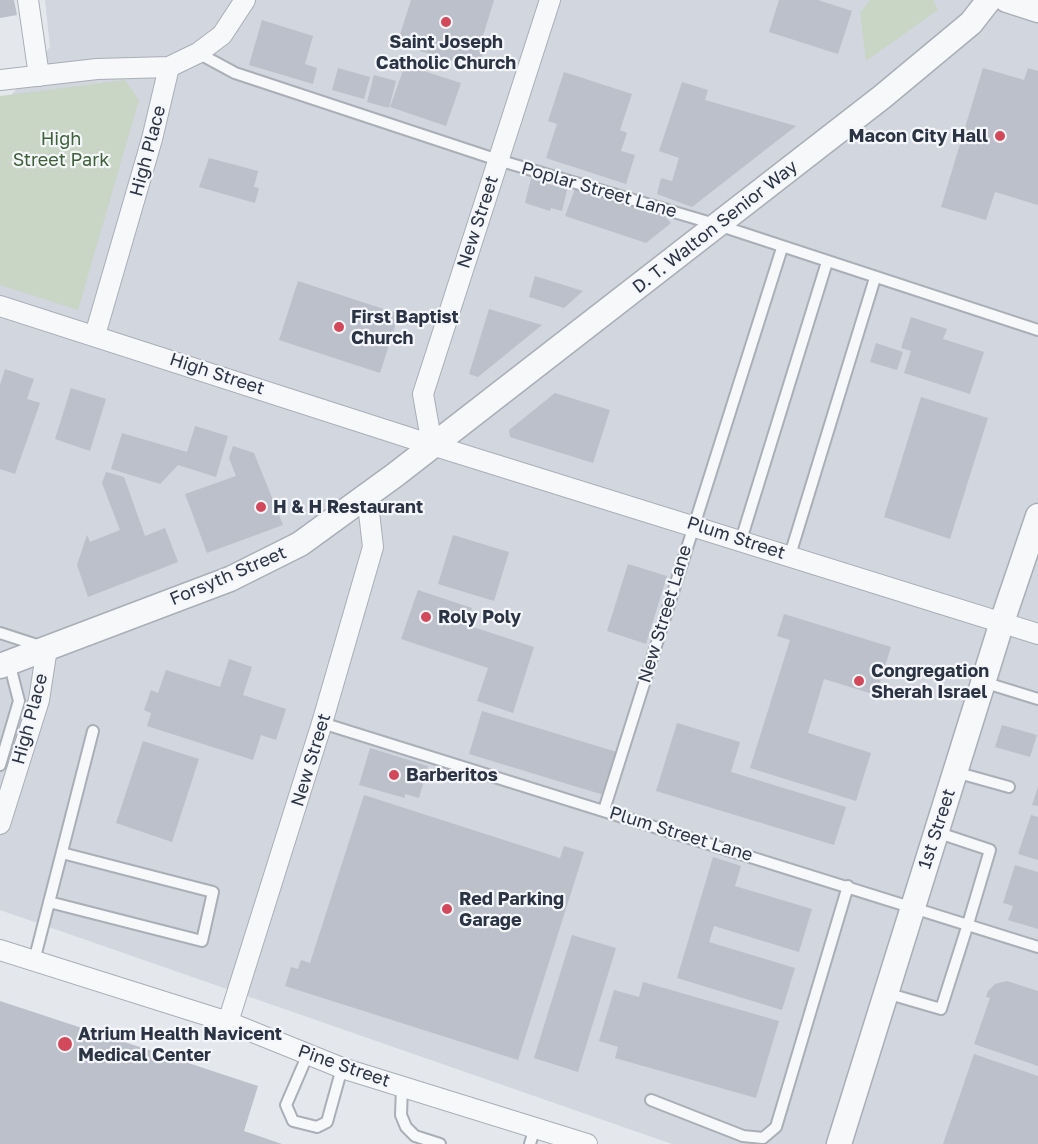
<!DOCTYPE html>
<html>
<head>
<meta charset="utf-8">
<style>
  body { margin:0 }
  canvas { display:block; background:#e4e7ec }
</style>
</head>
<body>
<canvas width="1038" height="1144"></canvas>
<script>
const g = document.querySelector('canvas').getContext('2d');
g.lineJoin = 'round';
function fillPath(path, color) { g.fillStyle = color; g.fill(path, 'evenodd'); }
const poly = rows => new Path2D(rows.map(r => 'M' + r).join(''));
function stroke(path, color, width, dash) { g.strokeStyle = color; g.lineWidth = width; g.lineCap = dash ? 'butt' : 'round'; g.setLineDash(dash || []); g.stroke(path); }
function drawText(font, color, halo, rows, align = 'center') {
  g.font = font + ' "Golos Text",sans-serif'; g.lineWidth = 4.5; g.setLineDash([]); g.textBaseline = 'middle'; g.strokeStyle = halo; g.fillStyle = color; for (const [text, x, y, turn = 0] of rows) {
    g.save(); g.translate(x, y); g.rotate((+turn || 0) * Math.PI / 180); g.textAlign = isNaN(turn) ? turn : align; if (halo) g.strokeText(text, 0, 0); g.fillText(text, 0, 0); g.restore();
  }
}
fillPath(poly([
  [45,0,1038,0,1038,1144,672,1144,0,910,0,109,50,47]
]), '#d2d6de');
fillPath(poly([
  [870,0,933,0,938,10,866,61,860,13],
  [125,80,139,100,78,310,0,285,0,96]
]), '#c9d6c5');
fillPath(poly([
  [0,0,14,0,17,15,0,18],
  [411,0,494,0,479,49,483,53,479,65,472,67,397,44],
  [779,0,818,0,852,11,838,54,769,32],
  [262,20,313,36,305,64,317,68,313,84,249,65],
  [405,65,461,83,446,126,390,107],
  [338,68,370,77,364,99,332,90],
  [983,68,1024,80,1028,68,1038,71,1038,205,995,192,986,220,941,207],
  [564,72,632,94,620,130,627,133,621,151,635,155,626,184,546,158,557,124,548,121],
  [374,75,396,81,389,108,367,102],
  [682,82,708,90,705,100,796,126,692,207,657,194,661,178,672,181,679,158,659,151],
  [209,158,258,171,254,187,259,188,255,203,199,187],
  [531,178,567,190,562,211,551,208,550,211,525,203],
  [575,189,662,214,671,223,646,243,565,216],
  [535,276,583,291,564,308,529,297],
  [298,281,399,314,380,373,279,340],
  [489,309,542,325,478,377,469,374],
  [911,317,947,329,943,339,984,352,970,394,904,373,911,351,901,348],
  [876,343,903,352,897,370,870,362],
  [5,369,34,379,27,399,40,403,15,474,0,469,0,385],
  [71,388,106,399,90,451,55,439],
  [555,393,610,410,593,463,510,437,509,430],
  [921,397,988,418,950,539,884,517],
  [195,426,228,436,216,477,178,465,160,484,111,469,122,433,187,452],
  [233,446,254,453,283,525,207,553,185,494,236,476,229,458],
  [106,472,124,477,145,536,165,528,178,562,88,597,77,565,87,535,90,542,120,530,102,483],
  [453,535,509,552,494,601,438,584],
  [628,564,667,576,646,644,607,631],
  [418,590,472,608,467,625,534,647,513,713,477,701,488,668,401,639],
  [784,614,891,647,876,695,824,679,808,733,871,753,856,801,750,768,790,640,777,636],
  [229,659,252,667,243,695,286,709,276,740,261,735,253,760,147,726,151,713,144,710,151,690,158,693,166,670,220,687],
  [482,711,620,753,607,796,469,754],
  [677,723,740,742,731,772,846,807,834,845,656,791],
  [1002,725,1037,735,1030,757,995,747],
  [143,741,199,759,172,842,116,823],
  [370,748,428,766,419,798,405,794,405,798,359,785],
  [1038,787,1038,806,1032,805],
  [364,795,560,858,564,846,584,852,518,1060,285,986,291,967,298,969,301,960,310,963],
  [1031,815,1038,817,1038,860,1018,854],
  [713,857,741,866,735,886,812,909,799,952,714,926,709,942,795,968,782,1010,677,978],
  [1015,865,1038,872,1038,929,1008,920,1013,906,1003,903],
  [572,935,616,948,578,1072,534,1058],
  [1007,981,1038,991,1038,1066,974,1044,990,998,986,997,988,991,995,984],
  [643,982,779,1021,756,1098,615,1058,618,1047,599,1041,614,990,639,997],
  [0,1001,258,1086,244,1131,282,1144,0,1144],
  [974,1054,1038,1076,1038,1144,943,1144]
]), '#bbc0ca');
const service = poly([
  [198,53,235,73,498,160,718,225,1038,330],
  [741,540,827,262],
  [790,555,875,278],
  [0,633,40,646],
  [983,682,1038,699],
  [322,723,1038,947],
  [0,765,19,701,9,662],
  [955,772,1009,787],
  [604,810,782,248],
  [49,902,202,941,213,892,62,853],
  [34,961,93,731],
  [886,993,941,1009,968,924,990,850,936,832],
  [308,1054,286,1105,293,1121,317,1127,327,1122,342,1068],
  [402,1087,401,1115,406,1127,415,1136,440,1144],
  [651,1100,743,1136,763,1138,776,1127,848,886],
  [530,1144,535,1127]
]);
const minor = poly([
  [28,0,39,76],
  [0,80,97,69,169,67],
  [0,306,432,445,1038,634],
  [95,335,152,139,169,67,198,53,222,35,245,0],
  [432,445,423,394,550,0],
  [0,824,39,700,47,648],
  [0,950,228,1022,342,1068,587,1144],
  [228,1022,322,723,373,547,367,495]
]);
const tertiary = poly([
  [1007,0,1038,10],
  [0,666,230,579,300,544,395,475,882,97,971,23,989,0],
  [839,1144,1002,622,1038,516]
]);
stroke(service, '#a9aeb7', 14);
stroke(minor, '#a9aeb7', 22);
stroke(tertiary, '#a9aeb7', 27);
stroke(service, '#f7f8fa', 10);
stroke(minor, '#f7f8fa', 20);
stroke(tertiary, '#f7f8fa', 24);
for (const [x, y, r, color] of [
  [446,22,6,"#d1495b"],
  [1000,136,6,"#d1495b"],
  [339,327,6,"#d1495b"],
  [261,507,6,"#d1495b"],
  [426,617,6,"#d1495b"],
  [859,681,6,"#d1495b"],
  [394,775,6,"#d1495b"],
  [447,909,6,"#d1495b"],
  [65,1044,8,"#d1495b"]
]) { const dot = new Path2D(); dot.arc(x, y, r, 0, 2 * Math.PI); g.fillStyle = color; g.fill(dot); stroke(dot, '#f4f6f9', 2); }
drawText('bold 18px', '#2b3445', '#f4f6f9', [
  ["Saint Joseph",446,42,"center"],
  ["Catholic Church",446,63,"center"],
  ["Macon City Hall",988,136,"right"],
  ["First Baptist",351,317],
  ["Church",351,338],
  ["H & H Restaurant",273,507],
  ["Roly Poly",438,617],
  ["Congregation",871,671],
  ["Sherah Israel",871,692],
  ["Barberitos",406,775],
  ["Red Parking",459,899],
  ["Garage",459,920],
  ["Atrium Health Navicent",78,1034],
  ["Medical Center",78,1055]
], 'left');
drawText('18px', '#3f6138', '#f4f6f9', [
  ["High",61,139],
  ["Street Park",61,160]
]);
drawText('18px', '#2b3445', '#f4f6f9', [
  ["High Place",148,151,-75],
  ["Poplar Street Lane",599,190,16],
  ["New Street",478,222,-72],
  ["D. T. Walton Senior Way",715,227,-38],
  ["High Street",217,374,18],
  ["Plum Street",736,538,18],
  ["Forsyth Street",228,576,-23],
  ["New Street Lane",665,614,-73],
  ["High Place",30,719,-75],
  ["New Street",311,760,-73],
  ["1st Street",937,829,-72],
  ["Plum Street Lane",681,834,17],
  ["Pine Street",344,1066,19]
]);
</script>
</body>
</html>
